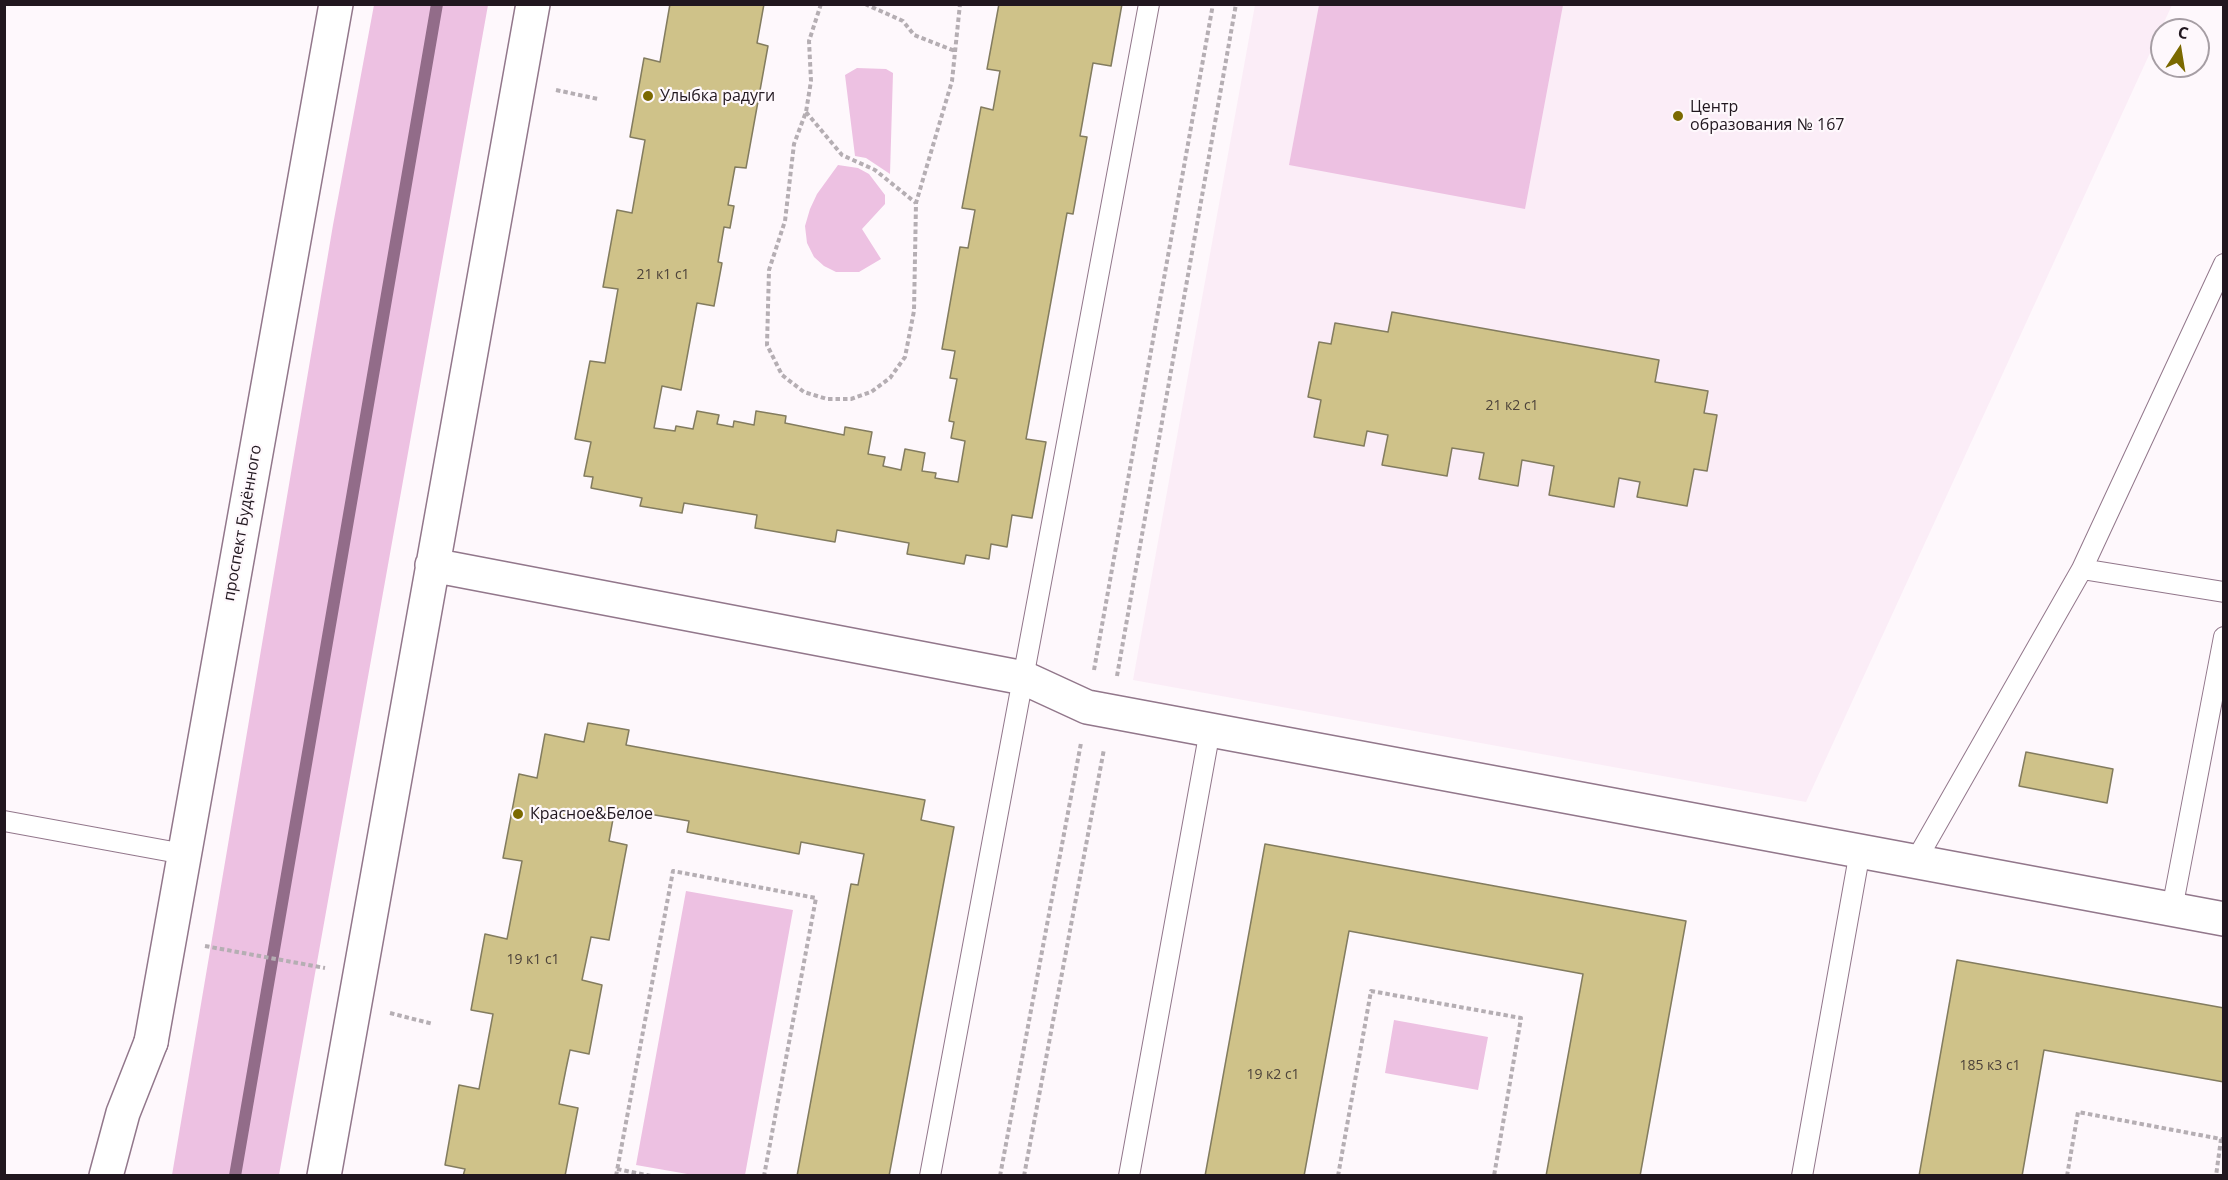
<!DOCTYPE html>
<html>
<head>
<meta charset="utf-8">
<style>
  body { margin:0 }
  #map { position:relative; width:2228px; height:1180px; overflow:hidden; background:#fef8fc; font-family:"Open Sans",sans-serif }
  canvas { display:block }
  .frame { position:absolute; inset:0; border:6px solid #21171f; pointer-events:none }
  .north { position:absolute; left:2150px; top:18px; width:60px; height:60px; box-sizing:border-box; background:#fef8fc; border:2px solid #a69ea4; border-radius:50%; rotate:12deg; font-size:16px; font-weight:700; line-height:24px; text-align:center; color:#21171f }
  .north::after { content:''; display:block; margin:auto; width:21px; height:27px; background:#7b6900; clip-path:polygon(50% 0,100% 100%,50% 72%,0 100%) }
</style>
</head>
<body>
<div id="map">
<canvas width="2228" height="1180"></canvas>
<div class="frame"></div>
<div class="north">С</div>
</div>
<script>
const g = document.querySelector('canvas').getContext('2d');
g.lineJoin = 'round';
function fillPath(path, color) { g.fillStyle = color; g.fill(path, 'evenodd'); }
const poly = rows => new Path2D(rows.map(r => 'M' + r).join(''));
function stroke(path, color, width, dash) { g.strokeStyle = color; g.lineWidth = width; g.lineCap = dash ? 'butt' : 'round'; g.setLineDash(dash || []); g.stroke(path); }
function drawText(font, color, halo, rows, align = 'center') {
  g.font = font + ' "Open Sans",sans-serif'; g.lineWidth = 4.5; g.setLineDash([]); g.textBaseline = 'middle'; g.strokeStyle = halo; g.fillStyle = color; for (const [text, x, y, turn = 0] of rows) {
    g.save(); g.translate(x, y); g.rotate((+turn || 0) * Math.PI / 180); g.textAlign = isNaN(turn) ? turn : align; if (halo) g.strokeText(text, 0, 0); g.fillText(text, 0, 0); g.restore();
  }
}
fillPath(poly([
  [1255,5,2172,5,1806,802,1133,680]
]), '#fbedf7');
fillPath(poly([
  [374,5,488,5,279,1175,172,1175,333,225],
  [1319,5,1563,5,1525,209,1289,165],
  [857,68,886,69,893,73,890,174,866,158,855,156,845,75],
  [838,165,858,168,869,174,885,195,885,204,862,229,881,259,859,272,836,272,824,266,814,257,807,243,805,226,810,209,817,194],
  [686,891,793,910,745,1175,693,1175,636,1165],
  [1394,1020,1488,1037,1478,1090,1385,1073]
]), '#edc1e2');
stroke(poly([
  [235,1176,437,4]
]), '#926c89', 12);
const building = poly([
  [670,4,764,4,757,43,768,46,746,168,735,167,728,205,734,206,730,228,724,227,718,262,722,263,714,306,697,303,681,390,662,386,654,428,675,431,676,426,693,429,697,411,719,415,717,424,733,427,734,421,754,425,756,411,786,416,785,423,844,435,845,427,872,432,868,454,885,457,883,466,901,470,905,449,925,453,922,471,936,473,935,478,958,482,965,441,951,438,954,422,949,421,957,379,950,378,955,351,942,349,960,247,968,248,975,210,962,208,981,107,993,110,1000,71,987,69,999,4,1122,4,1111,66,1093,63,1080,136,1087,137,1073,214,1067,213,1026,439,1046,442,1032,518,1012,515,1007,547,991,544,989,559,966,555,964,564,907,554,909,543,837,530,835,542,755,528,757,515,684,503,682,513,640,506,642,498,591,488,593,477,584,476,591,442,575,439,590,361,605,363,618,289,603,287,617,210,632,213,645,140,630,137,644,58,660,62,670,4],
  [1392,312,1659,360,1655,382,1708,391,1704,413,1717,415,1707,471,1694,469,1687,506,1637,497,1640,482,1619,478,1614,507,1549,495,1554,466,1522,460,1518,486,1479,479,1484,453,1452,448,1447,476,1382,465,1388,435,1367,431,1364,446,1314,437,1321,400,1308,397,1319,342,1331,344,1335,323,1388,332,1392,312],
  [588,723,629,730,626,745,925,800,921,820,954,827,889,1176,797,1176,851,884,858,885,864,854,801,842,799,854,687,832,689,821,615,808,609,841,627,845,609,940,591,937,582,980,602,985,589,1054,570,1050,566,1069,559,1104,578,1108,565,1176,463,1176,465,1169,445,1165,459,1085,479,1089,493,1014,471,1010,485,934,507,939,522,861,503,858,519,774,537,778,545,734,584,742,588,723],
  [2026,752,2113,769,2107,803,2019,786,2026,752],
  [1265,844,1686,921,1640,1176,1546,1176,1583,974,1349,931,1304,1176,1205,1176,1265,844],
  [1957,960,2224,1008,2224,1082,2044,1050,2022,1176,1919,1176,1957,960]
]);
fillPath(building, '#cfc289');
stroke(building, '#837c5f', 1.5);
const service = poly([
  [2082,569,2224,592],
  [4,821,184,854],
  [1915,862,2082,569,2224,264],
  [2172,909,2224,637],
  [930,1176,1149,4],
  [1129,1176,1210,730],
  [1802,1176,1860,851]
]);
const minor = poly([
  [432,565,1024,678,1087,707,2224,919],
  [324,1176,533,4]
]);
const tertiary = poly([
  [151,1042,336,4]
]);
const secondary = poly([
  [106,1176,123,1113,151,1042]
]);
stroke(service, '#92778b', 22);
stroke(minor, '#92778b', 36);
stroke(tertiary, '#92778b', 36);
stroke(secondary, '#92778b', 36);
stroke(poly([
  [821,4,809,41,811,81,806,112,794,144,785,221,769,270,767,345,782,375,804,392,827,399,851,399,871,392,890,378,905,357,914,311,916,203,952,81,960,4],
  [865,4,903,21,914,35,955,51],
  [556,90,598,99],
  [806,112,842,155,875,170,916,203],
  [1094,670,1213,4],
  [1117,676,1236,4],
  [205,946,325,968],
  [390,1013,433,1024],
  [617,1169,651,1176],
  [616,1176,673,871,816,898,764,1176],
  [1000,1176,1081,743],
  [1024,1176,1104,749],
  [1338,1176,1371,991,1521,1018,1494,1176],
  [2067,1176,2078,1112,2221,1139,2216,1176]
]), '#b5aeb3', 4, [4.5, 3]);
stroke(service, '#fff', 20);
stroke(minor, '#fff', 33);
stroke(tertiary, '#fff', 33);
stroke(secondary, '#fff', 33);
for (const [x, y, r, color] of [
  [648,96,6,"#7b6900"],
  [1678,116,6,"#7b6900"],
  [518,814,6,"#7b6900"]
]) { const dot = new Path2D(); dot.arc(x, y, r, 0, 2 * Math.PI); g.fillStyle = color; g.fill(dot); stroke(dot, '#fef8fc', 2); }
drawText('14px', '#4c423a', null, [
  ["21 к1 с1",663,275],
  ["21 к2 с1",1512,406],
  ["19 к1 с1",533,960],
  ["185 к3 с1",1990,1066],
  ["19 к2 с1",1273,1075]
]);
drawText('16px', '#21171f', '#fef8fc', [
  ["Улыбка радуги",660,96],
  ["Центр",1690,107],
  ["образования № 167",1690,125],
  ["Красное&Белое",530,814]
], 'left');
drawText('16px', '#21171f', '#fef8fc', [
  ["проспект Будённого",243,523,-80]
]);
</script>
</body>
</html>
